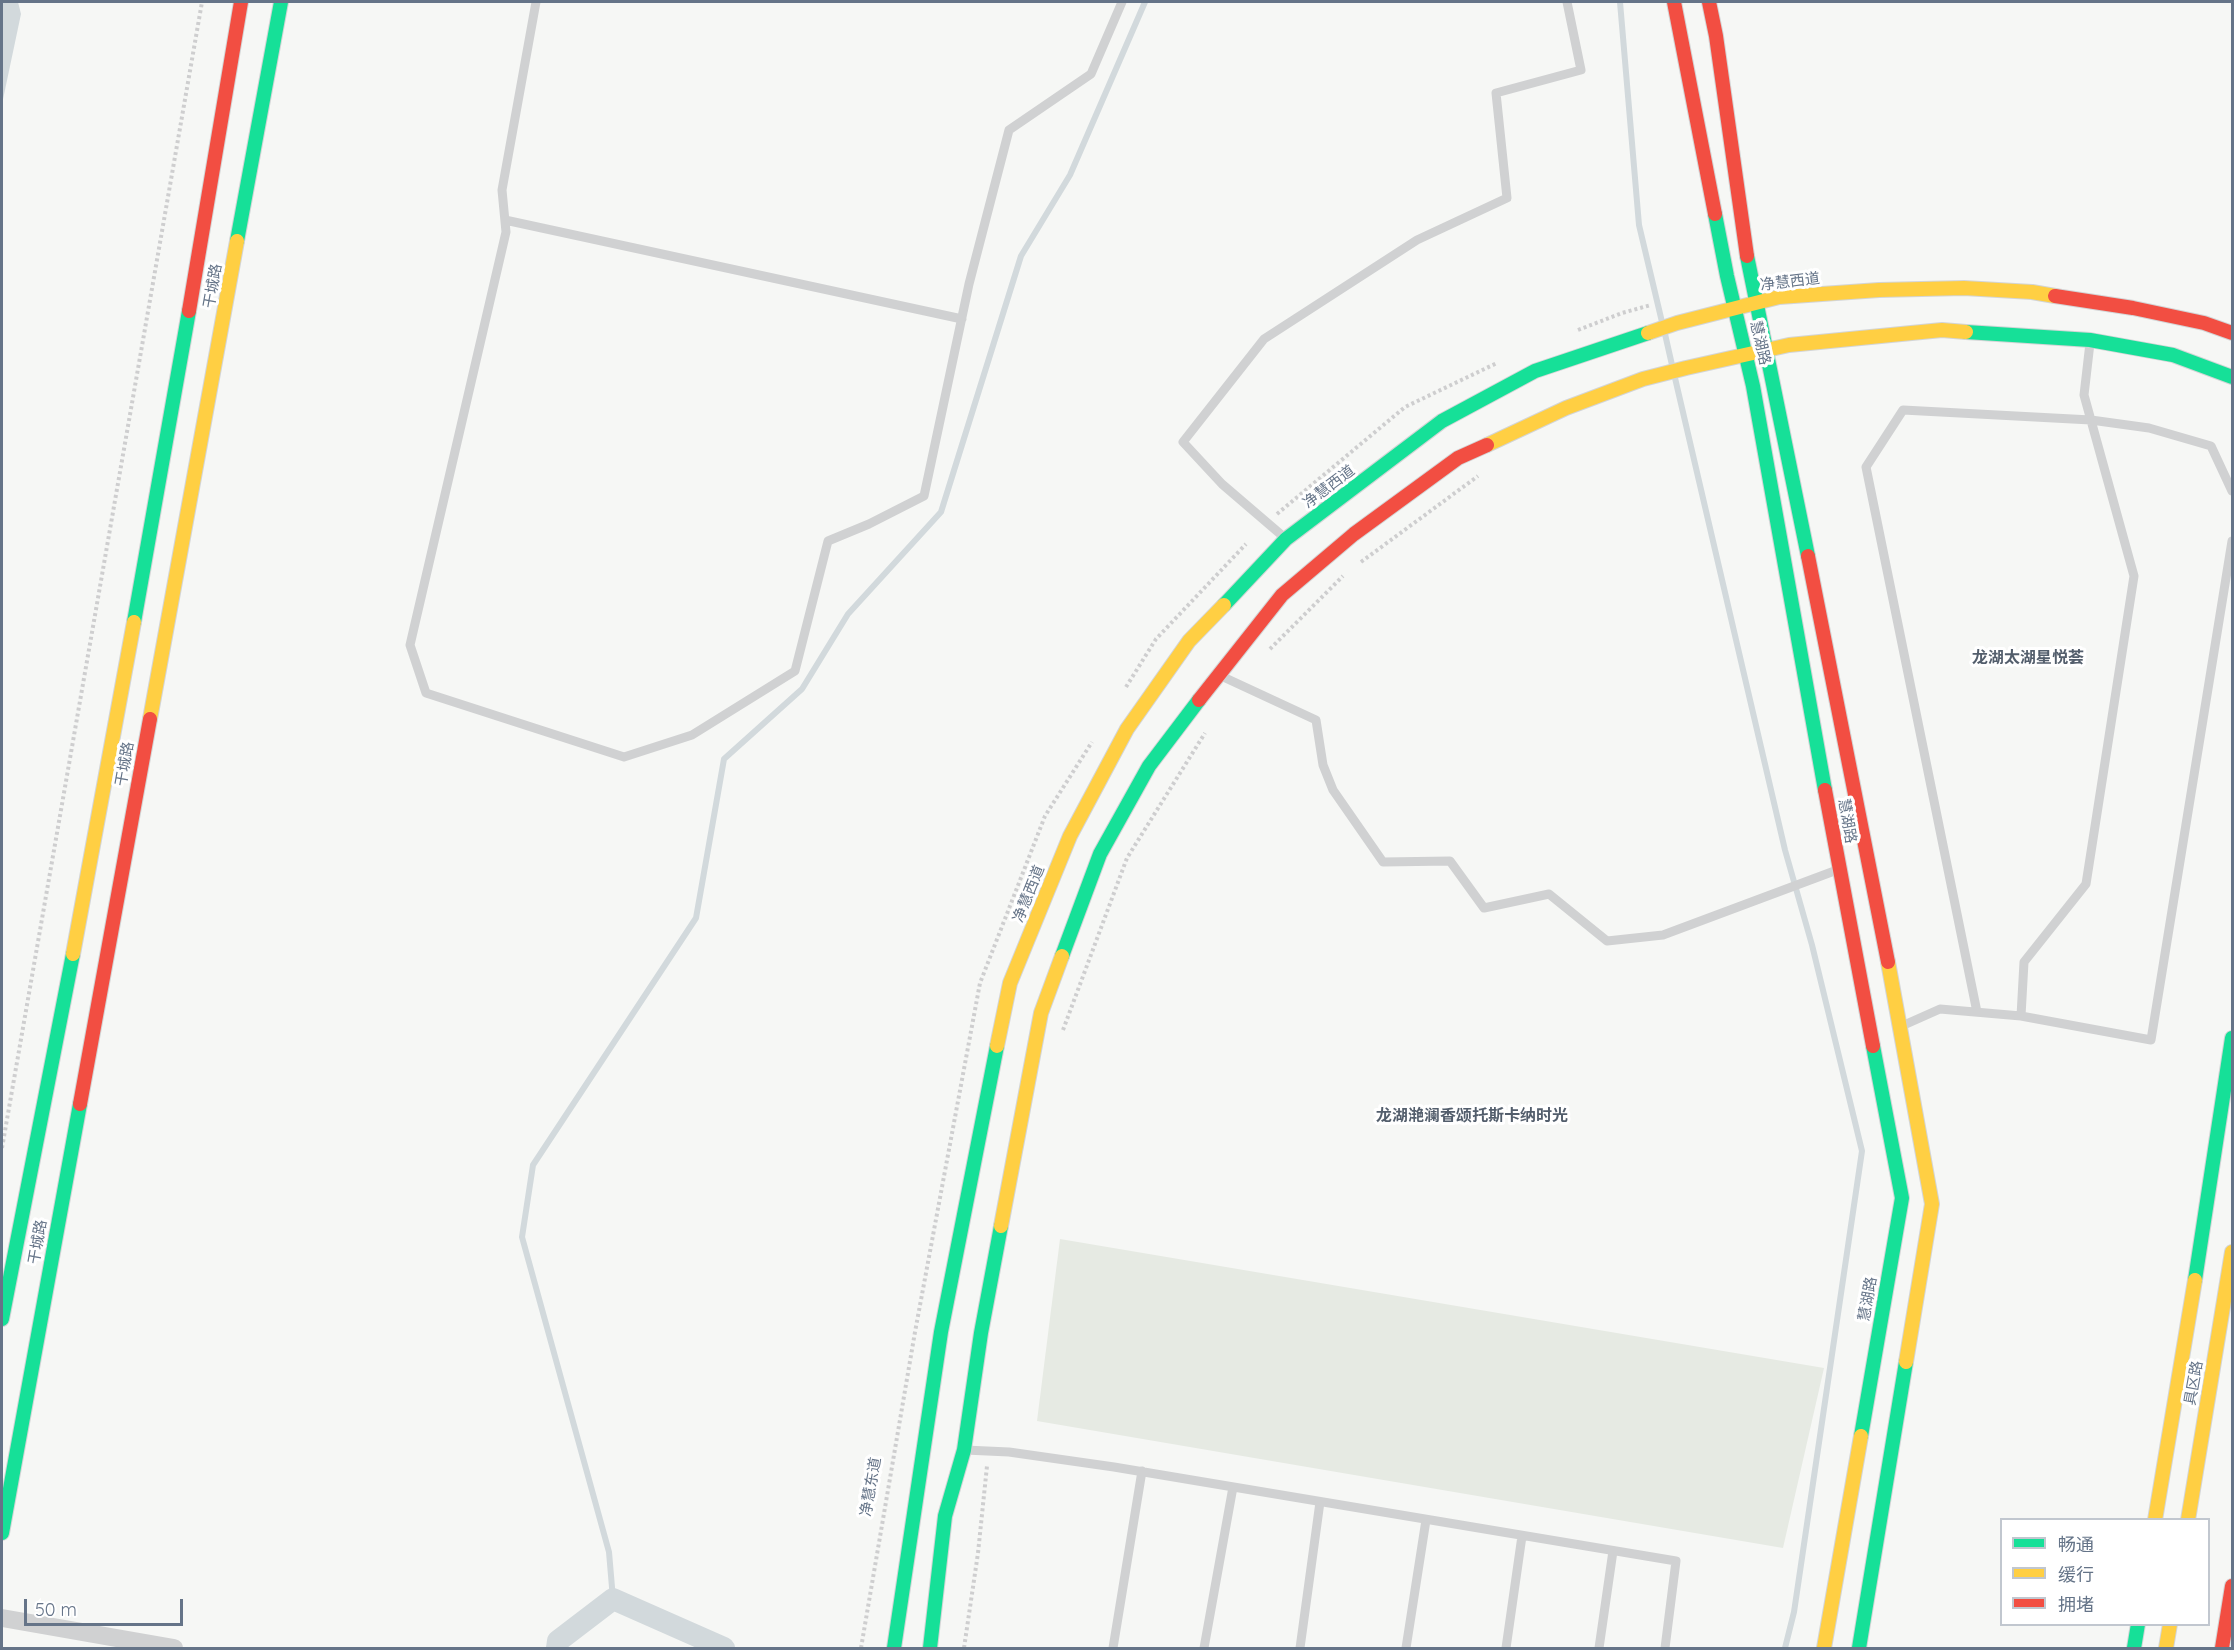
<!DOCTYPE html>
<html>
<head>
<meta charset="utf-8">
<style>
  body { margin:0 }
  #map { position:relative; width:2234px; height:1650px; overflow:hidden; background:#f6f7f5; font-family:Quicksand,"Noto Sans SC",sans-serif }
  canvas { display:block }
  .frame { position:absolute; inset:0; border:3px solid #657488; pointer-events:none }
  .legend { position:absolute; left:2000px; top:1518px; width:210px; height:108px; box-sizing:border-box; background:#fff; border:2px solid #c1c7cf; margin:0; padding:8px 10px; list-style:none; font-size:18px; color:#657488 }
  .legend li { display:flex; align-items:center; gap:12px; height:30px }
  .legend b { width:30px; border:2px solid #c1c7cf }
  .scale { position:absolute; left:24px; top:1599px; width:159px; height:27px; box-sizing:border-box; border:3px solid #657488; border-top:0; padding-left:8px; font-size:18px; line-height:21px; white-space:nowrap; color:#657488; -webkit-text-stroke:4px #fff; paint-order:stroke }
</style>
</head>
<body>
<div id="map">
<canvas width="2234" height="1650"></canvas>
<div class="frame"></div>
<ul class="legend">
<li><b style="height:8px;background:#16e098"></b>畅通</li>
<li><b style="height:8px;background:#ffcf43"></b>缓行</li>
<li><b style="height:8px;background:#f24e42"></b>拥堵</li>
</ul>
<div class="scale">50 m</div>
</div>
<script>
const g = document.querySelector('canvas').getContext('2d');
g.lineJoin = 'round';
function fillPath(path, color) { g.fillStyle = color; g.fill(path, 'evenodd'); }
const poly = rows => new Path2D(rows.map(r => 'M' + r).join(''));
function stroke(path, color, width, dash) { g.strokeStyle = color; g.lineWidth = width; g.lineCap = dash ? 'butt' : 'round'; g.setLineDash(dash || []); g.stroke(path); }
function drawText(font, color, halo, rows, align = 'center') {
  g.font = font + ' Quicksand,"Noto Sans SC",sans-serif'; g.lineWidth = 6; g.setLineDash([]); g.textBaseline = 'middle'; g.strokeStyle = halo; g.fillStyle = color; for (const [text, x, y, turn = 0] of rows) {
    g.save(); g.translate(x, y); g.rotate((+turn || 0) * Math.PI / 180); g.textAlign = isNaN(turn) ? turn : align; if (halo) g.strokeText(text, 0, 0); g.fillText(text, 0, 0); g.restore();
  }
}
fillPath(poly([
  [1060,1239,1824,1368,1783,1548,1037,1421]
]), '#e6eae3');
fillPath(poly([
  [2,2,18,2,21,14,2,104]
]), '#d2d9dc');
stroke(poly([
  [1620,2,1639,225,1662,322],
  [1665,334,1672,365],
  [1675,378,1785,850,1812,945,1862,1151,1794,1612,1785,1648],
  [613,1599,609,1552,522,1237,533,1165,696,918,724,759,802,689,848,614,941,512,1021,256,1070,175,1145,2]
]), '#d2d9dc', 6);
stroke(poly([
  [557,1648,558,1641,613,1599,724,1648]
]), '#d2d9dc', 22);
const fast = poly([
  [1715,214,1727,276,1753,386,1825,790],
  [237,241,281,2],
  [1747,256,1808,556],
  [1966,332,2090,340,2173,355,2232,377],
  [1224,605,1286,539,1442,421,1535,371,1648,333],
  [134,622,189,311],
  [1062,956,1100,854,1149,766,1199,700],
  [2195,1280,2232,1038],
  [2,1319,73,954],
  [1861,1436,1902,1198,1873,1046],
  [2,1533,80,1104],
  [894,1648,941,1332,997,1046],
  [930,1648,945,1516,964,1450,981,1333,1001,1226],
  [1859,1648,1906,1362],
  [2134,1648,2138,1624]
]);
const slow = poly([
  [1648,333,1677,323,1779,297,1879,290,1964,288,2032,292,2055,296],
  [1487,445,1566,408,1643,379,1686,368,1789,345,1942,330,1966,332],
  [150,719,237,241],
  [73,954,134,622],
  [1888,962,1932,1204,1906,1362],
  [997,1046,1010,983,1070,836,1127,729,1189,641,1224,605],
  [1001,1226,1041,1013,1062,956],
  [2155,1520,2195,1280],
  [2188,1520,2232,1252],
  [1824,1648,1861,1436],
  [2166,1648,2170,1624]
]);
const jam = poly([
  [1674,2,1715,214],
  [1709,2,1716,36,1747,256],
  [2055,296,2133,308,2204,323,2232,333],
  [189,311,241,2],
  [1808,556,1888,962],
  [1199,700,1282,595,1354,534,1458,458,1487,445],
  [1825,790,1873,1046],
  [80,1104,150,719],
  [2222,1648,2232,1586]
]);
stroke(fast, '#d3d5d6', 16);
stroke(slow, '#d3d5d6', 16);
stroke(jam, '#d3d5d6', 16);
stroke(poly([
  [1578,330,1622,313,1651,305],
  [1277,514,1405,407,1497,363],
  [1361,562,1478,476],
  [1270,649,1343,576],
  [1126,687,1156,639,1246,544],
  [1063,1030,1127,858,1205,733],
  [2,1148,202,2],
  [861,1648,915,1332,980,983,1045,816,1092,742],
  [964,1648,978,1553,987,1466]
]), '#cececf', 4, [3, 3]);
stroke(poly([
  [536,2,502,190,506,232,410,645,426,693,624,757,692,735,795,671,828,541,869,524,924,496,969,284,1009,130,1091,74,1122,2],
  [505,220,962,319],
  [1285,538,1222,484,1183,442,1264,339,1417,240,1507,198,1496,93,1581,70,1567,2],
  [1219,675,1316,720,1323,765,1333,790,1383,862,1450,861,1484,908,1549,894,1607,941,1663,935,1837,870],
  [1977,1012,1866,467,1903,410,2091,420,2149,428,2211,446,2232,491],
  [2021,1016,2151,1040,2232,541],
  [1904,1025,1940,1009,2021,1016,2024,962,2086,884,2134,576,2084,395,2090,343],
  [965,1450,1009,1452,1114,1467,1676,1561,1665,1648],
  [1113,1648,1142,1471],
  [1204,1648,1233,1487],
  [1300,1648,1320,1502],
  [1406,1648,1426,1520],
  [1506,1648,1522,1536],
  [1599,1648,1613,1551]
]), '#d0d1d2', 9);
stroke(poly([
  [2,1618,174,1648]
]), '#d0d1d2', 18);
stroke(fast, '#16e098', 14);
stroke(slow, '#ffcf43', 14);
stroke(jam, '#f24e42', 14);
drawText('15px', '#657488', '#fff', [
  ["净慧西道",1790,282,-7],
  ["干城路",213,286,-80],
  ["慧湖路",1760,343,77],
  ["净慧西道",1329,487,-37],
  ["干城路",125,764,-80],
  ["慧湖路",1847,821,80],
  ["净慧西道",1029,894,-68],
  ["干城路",38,1242,-80],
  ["慧湖路",1868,1299,-80],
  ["具区路",2194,1383,-80],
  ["净慧东道",871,1487,-80]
]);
drawText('bold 16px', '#535e6c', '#fff', [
  ["龙湖太湖星悦荟",2028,658],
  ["龙湖滟澜香颂托斯卡纳时光",1472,1116]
]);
</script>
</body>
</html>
